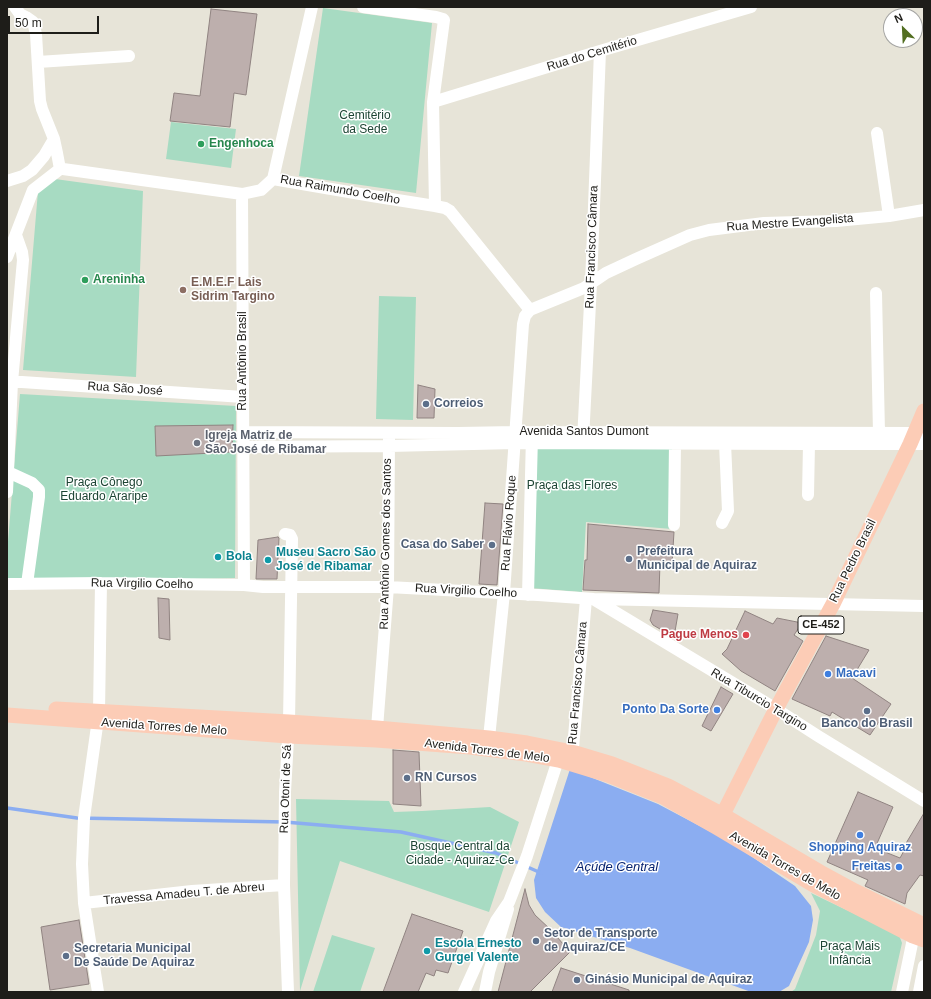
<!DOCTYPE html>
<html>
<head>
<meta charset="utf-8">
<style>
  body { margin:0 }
  #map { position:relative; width:931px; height:999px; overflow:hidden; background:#e7e4d8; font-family:Helvetica,sans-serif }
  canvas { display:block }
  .frame { position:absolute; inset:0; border:8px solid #1e1d19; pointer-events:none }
  .north { position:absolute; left:883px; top:8px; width:40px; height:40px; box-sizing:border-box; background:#fff; border:1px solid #a5a5a3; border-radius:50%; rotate:336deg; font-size:11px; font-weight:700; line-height:16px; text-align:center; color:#1e1d19 }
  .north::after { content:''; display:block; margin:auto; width:14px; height:18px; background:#526e21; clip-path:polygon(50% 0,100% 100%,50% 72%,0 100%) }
  .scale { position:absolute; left:8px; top:16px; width:91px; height:18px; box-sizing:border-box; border:2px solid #1e1d19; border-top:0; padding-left:5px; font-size:12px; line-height:14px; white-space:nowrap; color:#1e1d19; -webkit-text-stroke:3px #fff; paint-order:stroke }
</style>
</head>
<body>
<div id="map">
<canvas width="931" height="999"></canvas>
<div class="frame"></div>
<div class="north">N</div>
<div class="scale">50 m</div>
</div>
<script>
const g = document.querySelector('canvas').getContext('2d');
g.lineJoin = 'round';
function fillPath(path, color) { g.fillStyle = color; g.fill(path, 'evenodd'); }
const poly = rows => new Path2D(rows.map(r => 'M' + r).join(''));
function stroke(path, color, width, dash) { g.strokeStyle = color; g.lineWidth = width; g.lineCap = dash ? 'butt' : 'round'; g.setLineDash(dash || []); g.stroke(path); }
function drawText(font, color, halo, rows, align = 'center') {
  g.font = font + ' Helvetica,sans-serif'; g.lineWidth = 3; g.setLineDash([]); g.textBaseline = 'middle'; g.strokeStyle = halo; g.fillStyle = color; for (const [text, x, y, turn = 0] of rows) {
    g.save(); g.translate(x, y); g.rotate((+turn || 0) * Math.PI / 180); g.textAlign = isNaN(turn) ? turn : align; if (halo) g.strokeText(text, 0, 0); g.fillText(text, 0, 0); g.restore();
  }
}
fillPath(poly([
  [323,8,432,23,416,193,299,176],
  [171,122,236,129,231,168,166,159],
  [55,179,143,191,136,377,23,370,38,191],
  [379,296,416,297,413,420,376,419],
  [20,394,236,406,235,578,101,581,7,579,7,554],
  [534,446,672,449,672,529,586,522,582,592,530,588],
  [296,799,389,801,394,812,422,811,490,807,519,822,489,912,340,861,300,991],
  [811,893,899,935,902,943,891,992,791,992,795,989,816,935,820,911],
  [332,935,375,948,360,992,313,992]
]), '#a7dbc2');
fillPath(poly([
  [570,769,658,804,730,842,795,886,811,906,813,920,809,942,789,986,779,992,751,992,630,948,561,927,545,912,536,898,534,880]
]), '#8badf1');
stroke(poly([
  [7,808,77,818,285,822,401,832,496,853,541,873]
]), '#8badf1', 3.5);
const building = poly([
  [211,9,257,14,246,95,234,93,230,127,170,121,174,93,200,96,211,9],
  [418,385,435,389,434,418,417,418,418,385],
  [233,425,232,452,156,456,155,426,233,425],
  [485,503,503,504,497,585,479,584,485,503],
  [588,524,674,532,672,564,660,563,659,593,583,590,585,560,587,560,588,524],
  [278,537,279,538,277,579,256,579,258,540,278,537],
  [158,598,169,599,170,640,159,638,158,598],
  [653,610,678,614,674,637,653,625,650,620,653,610],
  [745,611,773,624,777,618,802,623,794,635,803,641,775,691,741,671,722,654,727,649,745,611],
  [826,636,869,650,852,678,891,704,870,735,832,712,830,716,792,699,826,636],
  [721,687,733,694,711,731,702,726,721,687],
  [393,750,419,752,421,806,393,804,393,750],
  [858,792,893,807,875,848,900,858,905,849,905,845,924,813,924,876,920,875,907,893,905,904,865,886,868,880,827,862,858,792],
  [525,889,529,905,535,915,551,930,570,952,530,992,498,992,525,889],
  [412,914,463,931,448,973,436,970,434,976,426,973,418,992,383,992,412,914],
  [79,920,89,984,50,990,41,927,79,920],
  [561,968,629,990,629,992,552,992,561,968]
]);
fillPath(building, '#bdafad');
stroke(building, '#908381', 1);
stroke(poly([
  [15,7,20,14,26,17,33,22,36,34,40,101,42,109,54,139,57,153,60,169],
  [363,7,436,17,443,19,444,20,433,102,435,206],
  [38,62,129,56],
  [433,102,600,51,751,7],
  [877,133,889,216],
  [60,169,63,169,242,194,261,190,273,179,372,196,435,206,445,208,450,211,530,310],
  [273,179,312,7],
  [7,181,23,176,32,170,44,156,54,139],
  [242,194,244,585],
  [7,257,33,190,60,169],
  [876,293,879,433],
  [7,381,243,397],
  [243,432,458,433,516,432,914,433,924,433],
  [583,440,591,284,600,51],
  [244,447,389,446,515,443,809,444,924,444],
  [8,472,32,483,39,490,39,497,27,584],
  [7,492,12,382,23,260,22,252,16,235],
  [808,495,809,444],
  [722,523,728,511,725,443],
  [674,525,675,443],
  [285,534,290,535,292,539,289,722,285,792,284,885,288,992],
  [7,584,101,583,244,585,263,587,388,587,538,595,594,599,924,606],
  [528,595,532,436],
  [595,600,776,709,818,736,924,801],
  [377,728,388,587,389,437],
  [489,738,504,593,523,324,525,316,530,310,584,288,606,273,636,259,690,235,709,230,764,223,836,221,889,216,924,210],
  [84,903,192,891,284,885],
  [98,992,84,903,82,864,84,818,99,712,101,583],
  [464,992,496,921,509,902,527,856,557,763,562,758,569,755,573,748,586,599],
  [485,992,489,972,508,909],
  [902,992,915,929],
  [919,992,924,966]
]), '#fff', 12);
stroke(poly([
  [56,709,289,722,377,728,489,738,527,743,572,752,612,764,668,786,723,815,820,872,855,891,924,925],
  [7,715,288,736,376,740,470,747,526,754,559,760,608,775,663,797,716,827,812,884,913,936,924,940],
  [718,824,776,709,833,604,910,444,924,411]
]), '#fcccb6', 15);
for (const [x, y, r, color] of [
  [201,144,4,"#2e9e5b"],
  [85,280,4,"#2e9e5b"],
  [183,290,4,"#8d6e63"],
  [426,404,4,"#5c6f8a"],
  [197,443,4,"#6b7280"],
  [492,545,4,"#5c6f8a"],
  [218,557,4,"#0f9aa8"],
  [629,559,4,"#5c6f8a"],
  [268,560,4,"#0f9aa8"],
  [746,635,4,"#e0444e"],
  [828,674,4,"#3f7fe0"],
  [717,710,4,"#3f7fe0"],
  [867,711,4,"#5c6f8a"],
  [407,778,4,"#5c6f8a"],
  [860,835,4,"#3f7fe0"],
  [899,867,4,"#3f7fe0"],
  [536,941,4,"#5c6f8a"],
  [427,951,4,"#0f9aa8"],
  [66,956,4,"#5c6f8a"],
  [577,980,4,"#5c6f8a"]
]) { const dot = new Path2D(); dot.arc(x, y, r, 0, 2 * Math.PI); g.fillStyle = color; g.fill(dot); stroke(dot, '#fff', 1.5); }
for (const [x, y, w] of [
  [821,625,46]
]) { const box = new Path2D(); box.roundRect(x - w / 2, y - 9, w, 18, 3); g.fillStyle = '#fff'; g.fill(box); stroke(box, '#1e1d19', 1); }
drawText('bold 11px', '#1e1d19', null, [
  ["CE-452",821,625]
]);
drawText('12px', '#1e1d19', '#fff', [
  ["Rua do Cemitério",592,54,-17],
  ["Rua Raimundo Coelho",340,190,10],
  ["Rua Mestre Evangelista",790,223,-4],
  ["Rua Francisco Câmara",592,247,-88],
  ["Rua Antônio Brasil",243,361,-90],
  ["Rua São José",125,389,4],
  ["Avenida Santos Dumont",584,432],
  ["Rua Flávio Roque",509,523,-86],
  ["Rua Antônio Gomes dos Santos",386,544,-89],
  ["Rua Pedro Brasil",853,561,-64],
  ["Rua Virgilio Coelho",142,584,1],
  ["Rua Virgilio Coelho",466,591,3],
  ["Rua Francisco Câmara",578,683,-85],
  ["Rua Tiburcio Targino",759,700,31],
  ["Avenida Torres de Melo",164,727,4],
  ["Avenida Torres de Melo",487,751,7],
  ["Rua Otoni de Sá",286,789,-88],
  ["Avenida Torres de Melo",785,866,30],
  ["Travessa Amadeu T. de Abreu",184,894,-5]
]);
drawText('12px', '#1c4433', '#fff', [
  ["Cemitério",365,116],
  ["da Sede",365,130],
  ["Praça Cônego",104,483],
  ["Eduardo Araripe",104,497],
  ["Praça das Flores",572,486],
  ["Bosque Central da",460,847],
  ["Cidade - Aquiraz-Ce",460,861],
  ["Praça Mais",850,947],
  ["Infância",850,961]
]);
drawText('bold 12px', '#27864d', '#fff', [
  ["Engenhoca",209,144],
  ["Areninha",93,280]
], 'left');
drawText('bold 12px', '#785e54', '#fff', [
  ["E.M.E.F Lais",191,283],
  ["Sidrim Targino",191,297]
], 'left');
drawText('bold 12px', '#4e5e75', '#fff', [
  ["Correios",434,404],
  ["Casa do Saber",484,545,"right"],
  ["Prefeitura",637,552],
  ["Municipal de Aquiraz",637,566],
  ["Banco do Brasil",867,724,"center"],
  ["RN Cursos",415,778],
  ["Setor de Transporte",544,934],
  ["de Aquiraz/CE",544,948],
  ["Secretaria Municipal",74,949],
  ["De Saúde De Aquiraz",74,963],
  ["Ginásio Municipal de Aquiraz",585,980]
], 'left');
drawText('bold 12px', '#5b616d', '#fff', [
  ["Igreja Matriz de",205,436],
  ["São José de Ribamar",205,450]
], 'left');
drawText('bold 12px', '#0d838f', '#fff', [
  ["Museu Sacro São",276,553],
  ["José de Ribamar",276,567],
  ["Bola",226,557],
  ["Escola Ernesto",435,944],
  ["Gurgel Valente",435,958]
], 'left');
drawText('bold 12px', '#be3a42', '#fff', [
  ["Pague Menos",738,635]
], 'right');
drawText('bold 12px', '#366cbe', '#fff', [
  ["Macavi",836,674,"left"],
  ["Ponto Da Sorte",709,710],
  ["Shopping Aquiraz",860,848,"center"],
  ["Freitas",891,867]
], 'right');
drawText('italic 13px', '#082471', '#fff', [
  ["Açúde Central",617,867]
]);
</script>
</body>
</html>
